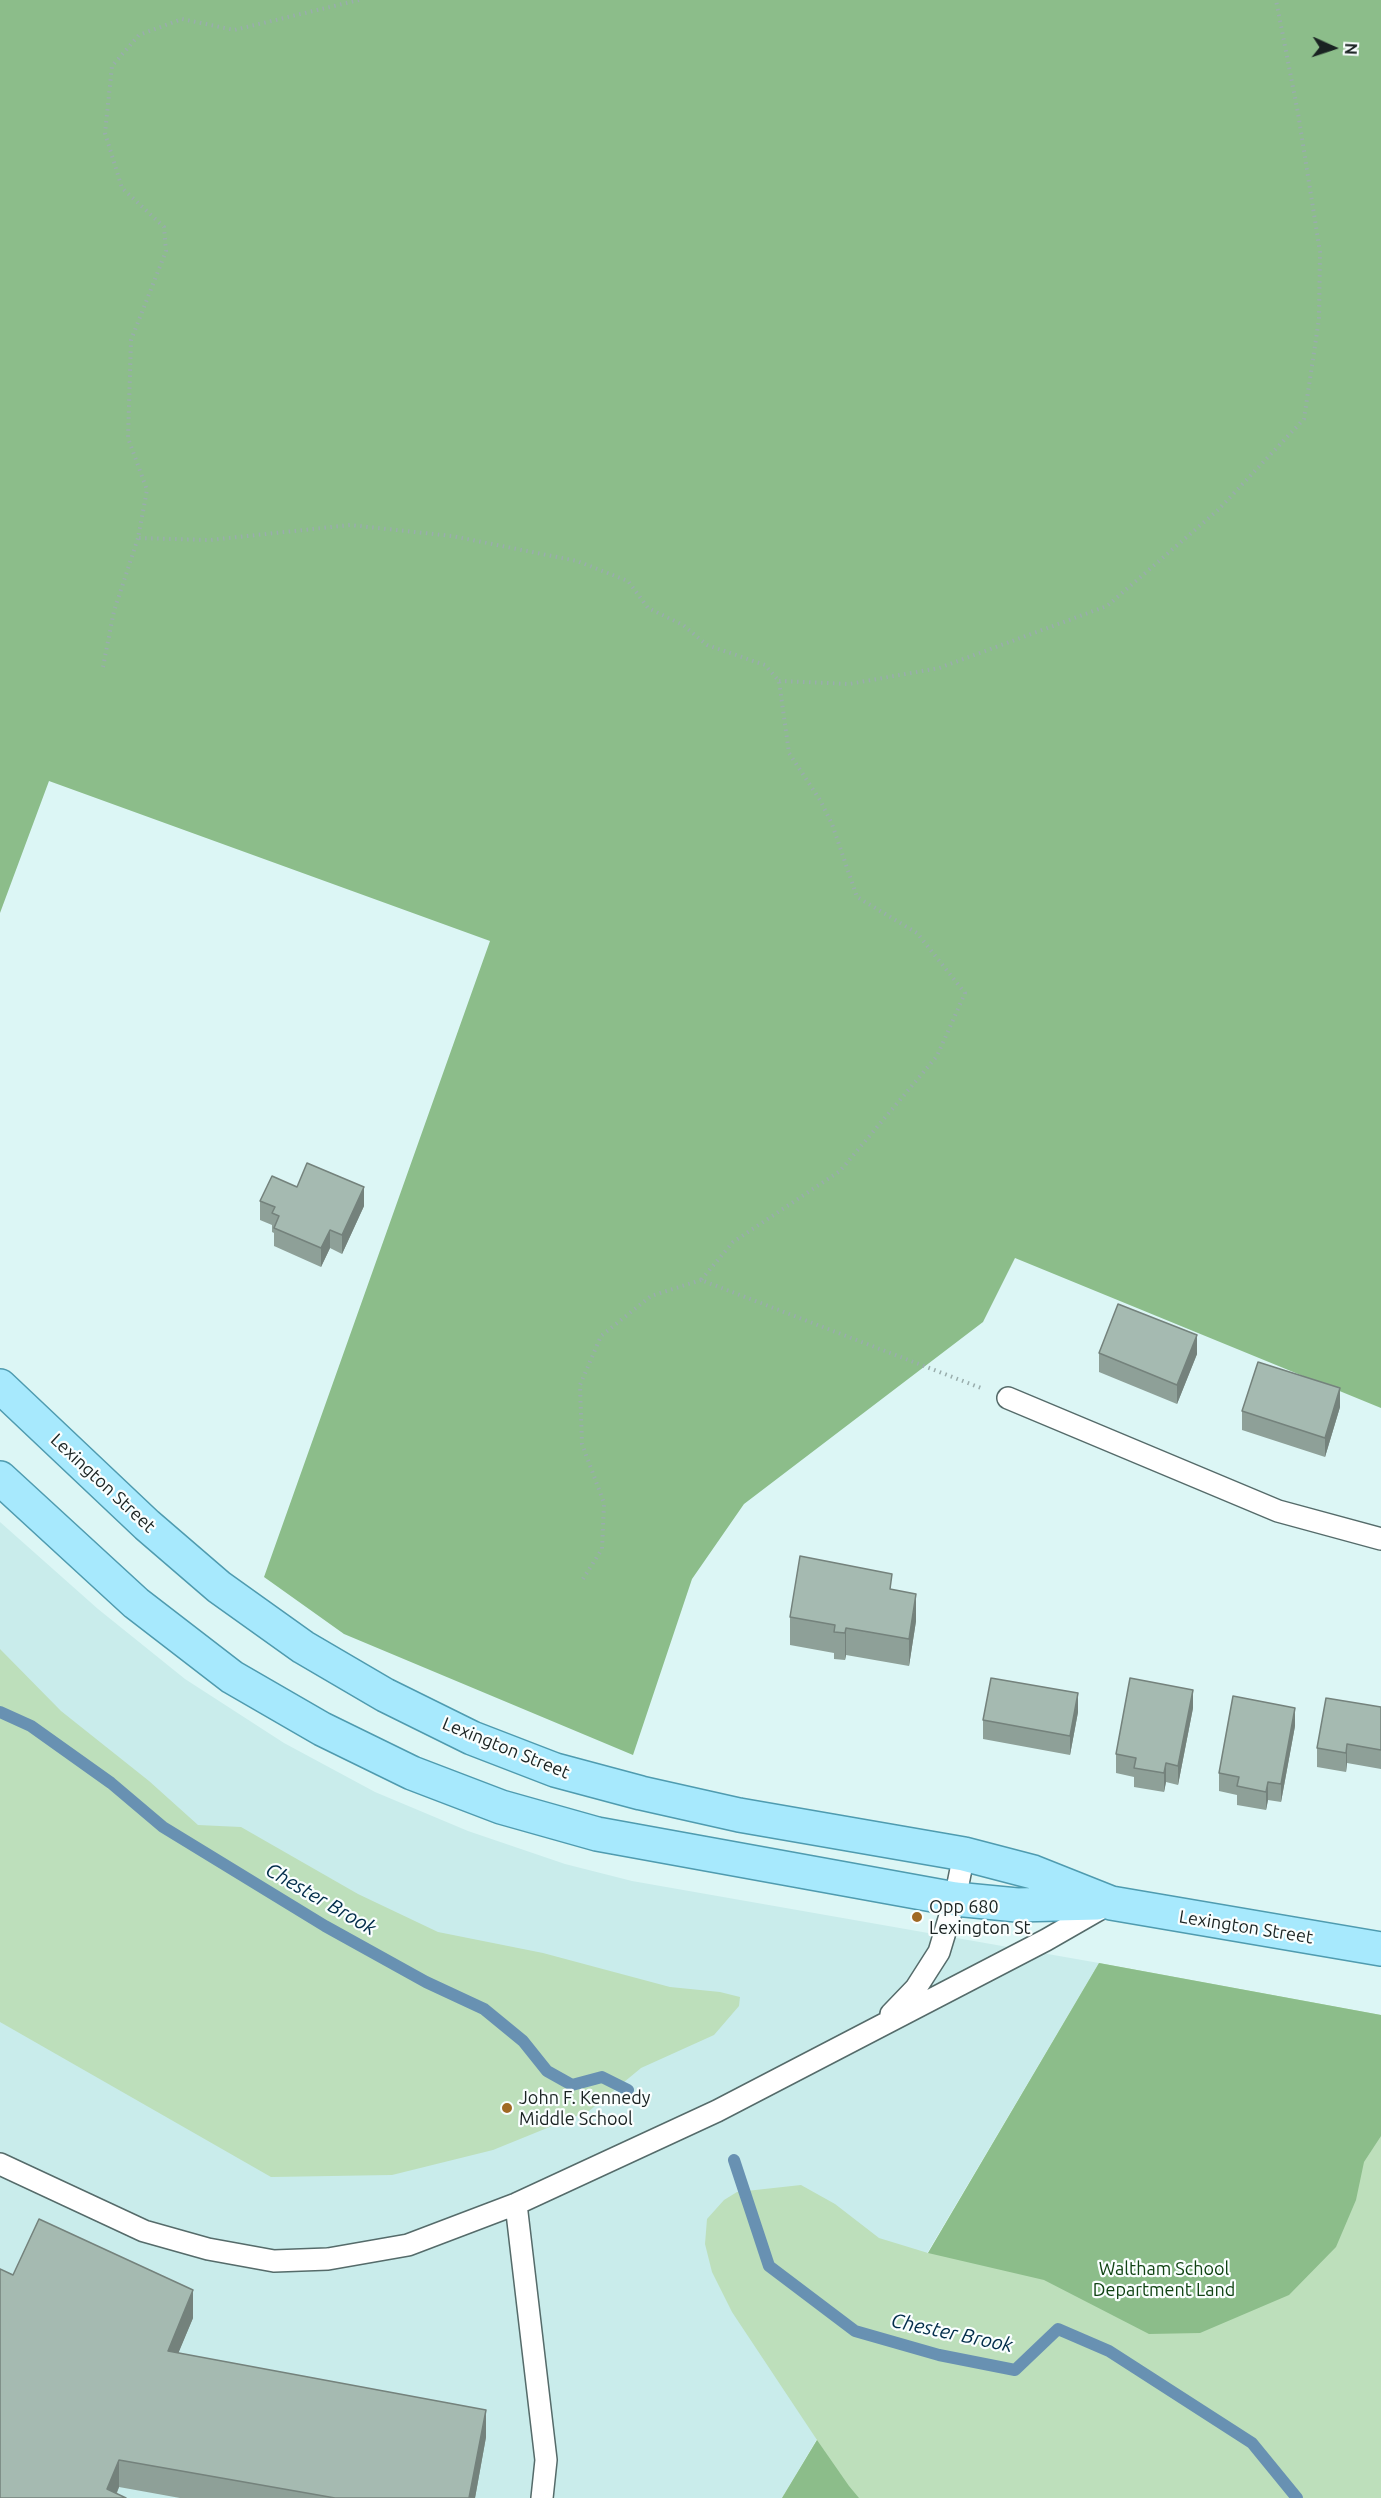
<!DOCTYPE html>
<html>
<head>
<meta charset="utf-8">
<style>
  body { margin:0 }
  #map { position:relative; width:1381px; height:2498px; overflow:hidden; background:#dcf6f5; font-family:Ubuntu,sans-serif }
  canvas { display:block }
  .north { position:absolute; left:1303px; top:18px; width:60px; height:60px; -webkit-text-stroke:4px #f9fefe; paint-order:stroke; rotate:93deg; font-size:16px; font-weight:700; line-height:24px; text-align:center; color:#1a2322 }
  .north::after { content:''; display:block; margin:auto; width:21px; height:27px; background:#1a2322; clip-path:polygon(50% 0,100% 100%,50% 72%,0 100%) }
</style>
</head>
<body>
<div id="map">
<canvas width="1381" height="2498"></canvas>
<div class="north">N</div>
</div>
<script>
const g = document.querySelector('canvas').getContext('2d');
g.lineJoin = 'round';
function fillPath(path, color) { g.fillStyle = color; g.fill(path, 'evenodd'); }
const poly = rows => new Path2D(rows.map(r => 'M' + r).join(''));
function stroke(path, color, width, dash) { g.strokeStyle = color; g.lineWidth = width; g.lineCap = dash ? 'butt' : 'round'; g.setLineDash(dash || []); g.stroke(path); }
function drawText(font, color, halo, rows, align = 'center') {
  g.font = font + ' Ubuntu,sans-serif'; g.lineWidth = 4.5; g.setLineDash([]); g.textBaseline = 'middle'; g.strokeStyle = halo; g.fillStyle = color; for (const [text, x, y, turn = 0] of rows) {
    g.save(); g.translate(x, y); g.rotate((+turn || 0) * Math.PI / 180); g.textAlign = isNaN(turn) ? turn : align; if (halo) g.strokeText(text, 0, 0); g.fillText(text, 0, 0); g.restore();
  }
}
fillPath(poly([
  [0,1522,98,1609,185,1679,284,1743,375,1792,468,1831,565,1864,632,1881,1099,1963,782,2498,0,2498]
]), '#c9eceb');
fillPath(poly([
  [0,1649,61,1711,149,1781,198,1825,241,1827,358,1894,438,1932,543,1953,670,1987,720,1992,740,1997,739,2006,714,2035,641,2068,589,2111,493,2150,392,2175,271,2177,0,2022],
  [1099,1963,1381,2015,1381,2498,782,2498,817,2440,732,2312,712,2272,705,2244,707,2219,724,2200,737,2192,801,2185,835,2204,879,2238,928,2253]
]), '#bddfbb');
fillPath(poly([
  [0,0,1381,0,1381,1408,1015,1258,983,1322,744,1504,692,1579,633,1755,344,1634,264,1577,490,941,49,781,0,913],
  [1099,1963,1381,2015,1381,2136,1364,2162,1356,2200,1336,2247,1289,2295,1200,2333,1149,2334,1044,2280,928,2253],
  [817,2440,849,2486,859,2498,782,2498]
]), '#8cbd8a');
stroke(poly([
  [0,1712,31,1726,111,1783,163,1827,325,1926,426,1982,484,2009,523,2041,547,2071,572,2085,602,2077,628,2090],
  [734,2160,769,2266,855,2331,939,2355,1015,2370,1058,2329,1109,2351,1252,2443,1297,2498]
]), '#6891b2', 12);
const lane = poly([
  [1008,1398,1278,1511,1381,1539],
  [891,2014,916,1988,939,1952,955,1899,964,1854],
  [0,2164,144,2231,208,2249,274,2261,328,2259,408,2245,516,2204,717,2111,1046,1940,1107,1905],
  [516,2204,546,2460,542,2498]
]);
const primary = poly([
  [0,1386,147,1525,219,1587,303,1647,385,1695,472,1738,555,1770,641,1793,739,1815,964,1854,1033,1872,1111,1903,1381,1949],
  [0,1478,136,1603,232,1677,322,1729,412,1773,501,1807,597,1834,955,1899,1017,1905,1097,1903]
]);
stroke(lane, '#556b6a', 24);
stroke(primary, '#4f9baf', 36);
stroke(poly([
  [359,0,234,30,182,19,139,35,112,66,105,133,122,188,164,227,166,251,131,340,128,438,147,490,138,538,210,540,350,525,452,536,577,561,628,581,648,608,683,625,707,645,765,665,779,681,789,753,820,800,832,824,857,897,917,933,965,993,937,1056,840,1171,733,1242,701,1280,981,1388],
  [103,667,114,611,138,538],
  [779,681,849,684,939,668,1107,606,1218,510,1304,419,1319,319,1320,252,1298,113,1276,0],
  [583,1579,602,1549,604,1503,582,1444,580,1385,601,1336,651,1296,701,1280]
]), '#99adac', 4, [1.5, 4.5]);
stroke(lane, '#fff', 21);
stroke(primary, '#a7e9fd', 33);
fillPath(poly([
  [297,1187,364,1206,342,1254,330,1248,321,1267,274,1246,274,1233,272,1232,272,1225,260,1220,260,1201],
  [1099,1353,1197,1354,1177,1404,1099,1372],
  [1340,1407,1325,1457,1242,1430,1242,1411],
  [892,1590,916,1621,909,1666,846,1655,845,1660,834,1659,834,1653,790,1645,790,1617],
  [1381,1707,1381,1769,1347,1763,1346,1772,1317,1767,1317,1748],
  [1193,1708,1178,1785,1166,1782,1164,1792,1134,1787,1134,1777,1116,1773,1116,1754],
  [1078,1712,1070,1755,983,1739,983,1720],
  [1295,1726,1281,1802,1268,1800,1266,1810,1237,1805,1237,1795,1219,1791,1219,1773],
  [13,2275,193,2318,178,2353,486,2437,475,2498,180,2498,119,2487,117,2493,0,2498]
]), '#8ea098');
fillPath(poly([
  [364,1187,364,1206,342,1254,342,1235],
  [330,1230,330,1248,321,1267,321,1248],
  [1197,1335,1197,1354,1177,1404,1177,1385],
  [1340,1388,1340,1407,1325,1457,1325,1438],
  [916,1594,916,1621,909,1666,909,1639],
  [846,1628,846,1655,845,1660,845,1633],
  [1193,1690,1193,1708,1178,1785,1178,1766],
  [1078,1693,1078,1712,1070,1755,1070,1736],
  [1295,1708,1295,1726,1281,1802,1281,1784],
  [1347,1744,1347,1763,1346,1772,1346,1753],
  [1166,1763,1166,1782,1164,1792,1164,1773],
  [1268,1782,1268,1800,1266,1810,1266,1792],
  [193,2290,193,2318,168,2378,168,2351],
  [486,2410,486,2437,475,2498,469,2498],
  [119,2460,119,2487,114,2498,107,2489]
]), '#74827c');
const building = poly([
  [307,1163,364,1187,342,1235,330,1230,321,1248,274,1228,279,1216,272,1213,275,1207,260,1201,272,1176,297,1187,307,1163],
  [1118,1304,1197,1335,1177,1385,1099,1353,1118,1304],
  [1258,1362,1340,1388,1325,1438,1242,1411,1258,1362],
  [800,1556,892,1574,890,1589,916,1594,909,1639,846,1628,845,1633,834,1632,835,1625,790,1617,800,1556],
  [991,1678,1078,1693,1070,1736,983,1720,991,1678],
  [1130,1678,1193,1690,1178,1766,1166,1763,1164,1773,1134,1768,1136,1758,1116,1754,1130,1678],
  [1233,1696,1295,1708,1281,1784,1268,1782,1266,1792,1237,1786,1239,1777,1219,1773,1233,1696],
  [1326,1698,1381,1707,1381,1750,1347,1744,1346,1753,1317,1748,1326,1698],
  [39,2219,193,2290,168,2351,486,2410,469,2498,335,2498,119,2460,107,2489,126,2498,0,2498,0,2269,13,2275,39,2219]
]);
fillPath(building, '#a5bab1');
stroke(building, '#74827c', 1.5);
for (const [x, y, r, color] of [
  [917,1917,6,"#a06924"],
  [507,2108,6,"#a06924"]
]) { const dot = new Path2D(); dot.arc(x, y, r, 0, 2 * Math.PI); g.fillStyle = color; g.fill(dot); stroke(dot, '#f9fefe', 2); }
drawText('18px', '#1a2322', '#f9fefe', [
  ["Lexington Street",103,1483,43],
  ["Lexington Street",506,1748,22],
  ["Lexington Street",1246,1927,9]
]);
drawText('18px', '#1a2322', '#f9fefe', [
  ["Opp 680",929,1907],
  ["Lexington St",929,1928],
  ["John F. Kennedy",519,2098],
  ["Middle School",519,2119]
], 'left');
drawText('18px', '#104313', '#f9fefe', [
  ["Waltham School",1164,2269],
  ["Department Land",1164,2290]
]);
drawText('italic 20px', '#002c49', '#f9fefe', [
  ["Chester Brook",321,1899,30],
  ["Chester Brook",952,2333,12]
]);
</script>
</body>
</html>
